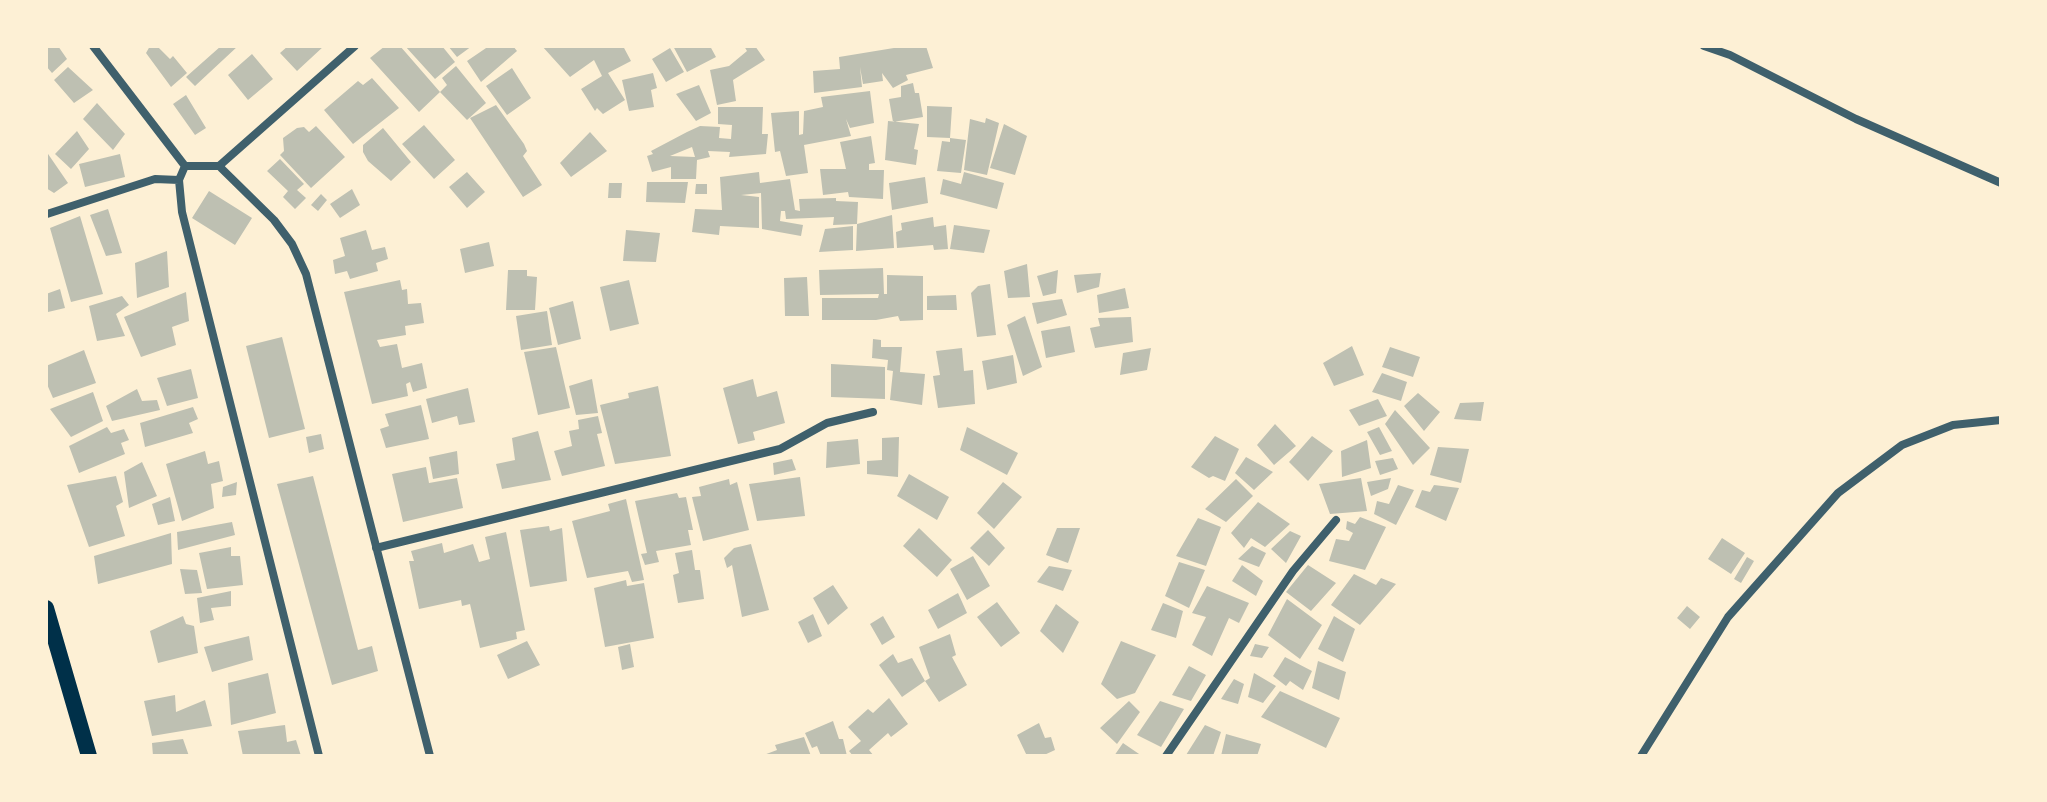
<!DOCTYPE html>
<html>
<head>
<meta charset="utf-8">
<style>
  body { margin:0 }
  #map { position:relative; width:2047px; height:802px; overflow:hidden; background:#fdf0d5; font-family:Manrope,sans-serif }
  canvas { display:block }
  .frame { position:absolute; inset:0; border:48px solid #fdf0d5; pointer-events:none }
</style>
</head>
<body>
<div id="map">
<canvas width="2047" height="802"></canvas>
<div class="frame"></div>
</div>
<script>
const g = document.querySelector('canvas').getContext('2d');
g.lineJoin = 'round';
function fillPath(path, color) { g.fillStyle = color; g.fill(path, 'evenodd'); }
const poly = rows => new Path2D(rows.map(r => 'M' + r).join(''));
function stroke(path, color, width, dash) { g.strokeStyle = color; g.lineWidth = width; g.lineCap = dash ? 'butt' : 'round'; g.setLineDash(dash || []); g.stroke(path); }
fillPath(poly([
  [46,46,58,46,67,59,52,73,46,66],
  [150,46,157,46,170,59,173,56,187,73,171,87,146,53],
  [221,46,238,46,195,86,186,77],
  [288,46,324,46,297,71,280,53],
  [385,46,400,46,440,92,419,112,370,58],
  [405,46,442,46,455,62,435,79],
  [448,46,472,46,457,57],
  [489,46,513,46,517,51,481,82,467,61],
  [542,46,623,46,631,61,608,73,625,100,603,114,597,108,595,111,581,89,602,76,594,60,570,77],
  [673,46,710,46,716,57,687,72],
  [744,46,755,46,765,60,733,80,736,101,717,105,710,70,729,66,747,51],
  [906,46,926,46,933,68,906,75,908,80,893,88,882,73,883,81,863,84,860,67,862,87,814,93,813,71,840,69,839,57],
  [670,48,684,72,666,82,652,59],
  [252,54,273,79,248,100,228,75],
  [456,66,486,103,467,120,440,92,447,85,442,78],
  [68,67,93,90,74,103,54,80],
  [512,68,531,98,507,115,486,86],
  [653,73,657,88,651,90,654,107,629,111,622,80],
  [372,78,399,108,353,144,324,110,358,81,363,85],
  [913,83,915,93,919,93,923,117,893,122,889,99,901,97,901,86],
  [699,85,711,113,696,121,676,94],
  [870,91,874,123,850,128,846,119,851,136,804,145,808,173,786,176,780,151,775,152,771,113,799,111,799,135,803,134,804,111,823,107,821,97],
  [186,95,206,128,195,135,173,104],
  [97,103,125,134,113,150,83,119],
  [496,105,524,144,527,151,523,156,542,185,523,197,470,118],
  [927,106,952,107,950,138,927,137],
  [718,107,763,107,762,134,768,134,766,154,729,157,730,152,708,151,710,157,697,160,696,179,671,179,671,167,652,172,647,156,653,154,651,151,687,132,700,126,720,127,719,138,731,139,732,125,718,124],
  [692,147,695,157,670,156],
  [986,118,999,123,987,175,964,170,970,119,985,123],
  [888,121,919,124,914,149,918,150,916,165,885,160],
  [1004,124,1027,136,1015,175,990,168],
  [424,125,455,160,434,179,402,144],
  [316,126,345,157,311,188,280,155,284,151,283,138,297,128,304,127,309,132],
  [383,128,411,162,391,181,368,161,363,152,363,145],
  [77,131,89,149,71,169,55,154],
  [590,132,607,151,571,177,560,163],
  [871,136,875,163,869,164,869,170,884,170,883,199,849,197,848,192,823,195,820,169,846,169,840,142],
  [950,138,966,140,961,173,937,171,942,141,950,142],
  [46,151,68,183,54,193,46,188],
  [120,154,125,177,85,187,79,164],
  [280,159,304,184,297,190,306,198,295,209,283,197,288,191,267,171],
  [467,172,485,192,467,208,449,187],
  [759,172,760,183,790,179,795,210,800,211,799,199,836,198,836,201,858,202,857,224,892,215,894,248,856,251,857,224,833,225,834,217,786,219,785,211,781,211,780,221,803,225,801,236,762,229,761,193,741,195,759,197,759,228,720,226,719,235,692,232,695,209,722,210,720,177],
  [964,172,1004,183,997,209,940,194,943,179,961,184],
  [925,177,928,203,892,210,889,183],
  [647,182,688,182,685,203,646,202],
  [609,183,622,183,621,198,608,198],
  [696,184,707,184,707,194,695,194],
  [352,189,360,205,340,218,330,204],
  [209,191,252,218,235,245,192,218],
  [321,194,327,200,318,211,311,205],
  [108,209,122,253,106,256,90,215],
  [80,216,103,294,71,302,50,228],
  [933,217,934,227,946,225,948,249,934,250,933,245,897,248,896,232,902,230,901,223],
  [954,225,990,230,984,253,950,249],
  [853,226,853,250,819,252,825,229],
  [366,230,372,250,385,247,388,259,376,263,378,271,350,279,347,271,335,274,333,260,345,256,340,238],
  [626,230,660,233,656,262,623,261],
  [489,242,494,266,465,273,460,249],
  [167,251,169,287,137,298,135,263],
  [1027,264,1030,297,1008,298,1004,271],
  [883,268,884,294,887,294,887,275,923,276,923,320,900,321,898,316,876,320,822,320,822,298,878,298,879,294,820,295,819,270],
  [508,270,527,270,527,276,537,277,535,310,506,310],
  [1058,270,1056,293,1043,296,1037,276],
  [1101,273,1099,287,1077,293,1074,275],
  [807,277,809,316,785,316,784,278],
  [400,280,402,290,407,289,408,304,421,303,424,323,405,326,406,335,377,340,380,347,397,344,402,368,422,363,427,388,413,392,410,382,406,384,408,396,372,404,344,292],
  [629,280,639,324,610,331,600,287],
  [990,284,996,335,977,337,971,293,978,286],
  [1125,288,1129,308,1099,313,1097,295],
  [60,289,65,308,48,312,46,294],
  [186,292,189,321,172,327,176,345,141,357,124,317],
  [956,295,957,310,927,310,927,296],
  [122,296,129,305,116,314,125,336,97,341,89,306],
  [1062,299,1067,315,1037,324,1032,303],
  [573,301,581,339,558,345,549,308],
  [547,311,552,345,521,350,516,316],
  [1025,316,1042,367,1023,376,1007,325],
  [1131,317,1133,342,1095,348,1090,328,1100,326,1098,318],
  [1070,326,1075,352,1046,358,1041,331],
  [282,337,305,429,269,438,246,346],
  [873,339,881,340,881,347,902,347,900,372,925,374,922,405,890,400,893,371,887,370,888,360,872,358],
  [1352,346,1364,375,1334,386,1323,363],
  [556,347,570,408,538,415,524,352],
  [1390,347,1420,357,1413,377,1382,367],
  [962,348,964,371,973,370,975,404,938,408,933,376,940,375,936,351],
  [1151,348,1147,370,1120,375,1123,353],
  [84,350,96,383,53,398,46,382,46,366],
  [1013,355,1017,383,987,390,982,361],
  [831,364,885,367,885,399,831,397],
  [191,369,198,398,167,406,157,378],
  [1382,373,1407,382,1401,401,1372,392],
  [592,379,598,413,576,415,569,386],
  [753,379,757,397,777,391,785,423,753,432,755,440,738,444,723,388],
  [658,386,671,456,615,464,600,405,629,398,628,393],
  [468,388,475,422,459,425,457,416,432,423,426,399],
  [137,389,142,401,157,400,160,410,112,421,106,406],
  [93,392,103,421,71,437,50,409],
  [1418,393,1440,412,1424,431,1404,406],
  [1378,399,1387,416,1359,426,1349,410],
  [1484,402,1481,421,1454,419,1460,403],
  [421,405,429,439,386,448,380,429,389,426,385,414],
  [193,407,198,419,189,423,193,433,145,447,140,423],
  [1395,410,1430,448,1413,465,1385,424],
  [598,416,602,433,597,434,605,466,562,476,554,451,572,446,569,431,579,429,578,420],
  [1275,424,1296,446,1274,465,1257,445],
  [107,427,111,433,124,429,129,440,121,443,125,454,79,473,69,446],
  [967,427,1018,453,1007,475,960,450],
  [1379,427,1392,451,1380,455,1367,432],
  [538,431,551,480,502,489,496,464,515,460,512,438],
  [321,434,324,449,309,453,306,437],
  [1215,436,1239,449,1225,481,1213,476,1209,478,1191,467],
  [1312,436,1333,451,1308,481,1289,462],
  [899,437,898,477,867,474,867,461,882,460,882,438],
  [858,439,860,464,826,468,827,442],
  [1367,440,1371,468,1342,477,1341,451],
  [1438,447,1469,449,1461,483,1430,475],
  [205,451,208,464,219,461,223,481,211,484,214,508,182,521,166,464],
  [457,451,459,474,433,479,429,457],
  [1246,457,1273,472,1254,490,1235,473],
  [1393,458,1398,469,1380,475,1375,461],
  [792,459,796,470,774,475,773,463],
  [142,462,157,496,129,508,124,472],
  [426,467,429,483,457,478,463,508,403,522,392,474],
  [909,474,949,497,937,520,897,496],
  [116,476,123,502,116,506,125,536,89,547,67,485],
  [313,476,358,650,372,646,378,671,332,685,277,484],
  [800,477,805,516,757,521,749,484],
  [1361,478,1367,511,1330,514,1319,484],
  [1391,478,1388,489,1371,496,1367,482],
  [729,479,730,485,737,482,749,530,703,541,692,497,701,496,699,487],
  [1236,479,1253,496,1226,522,1205,509],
  [237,482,236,495,222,497,223,487],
  [1003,482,1022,497,994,529,977,513],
  [1398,485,1414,490,1396,525,1374,514,1377,501,1389,504],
  [1434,485,1459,488,1446,521,1415,507,1422,490,1430,492],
  [677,493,679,498,686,497,693,530,688,530,691,545,656,551,659,562,645,565,641,554,647,553,635,501],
  [170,497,175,521,158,525,152,504],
  [626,499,644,580,632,582,628,571,587,578,572,521,610,511,608,504],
  [1258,502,1290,524,1265,547,1251,538,1244,548,1231,533],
  [1360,517,1386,527,1365,570,1329,561,1336,539,1349,541,1353,533,1346,529,1347,521,1355,524],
  [1198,518,1221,527,1206,566,1176,556],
  [232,522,235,535,178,550,177,532],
  [549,526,550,531,562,528,567,581,530,587,520,530],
  [919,528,952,560,937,577,903,546],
  [1057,528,1080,528,1068,563,1046,555],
  [988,530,1005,548,989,566,970,548],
  [1290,531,1301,536,1286,563,1271,549],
  [506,532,525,630,516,632,517,639,480,648,470,604,462,606,461,600,419,609,409,561,414,561,411,551,442,543,444,553,473,544,479,562,490,559,485,537],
  [171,533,172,564,98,584,94,556],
  [1722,538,1745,553,1731,574,1708,559],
  [751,544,769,610,742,617,732,565,727,568,724,558,734,548],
  [1252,546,1266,553,1259,567,1238,559],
  [231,547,231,556,240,556,243,585,207,589,199,553],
  [692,550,695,570,700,570,704,599,678,603,673,575,679,573,675,553],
  [973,556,990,586,967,600,950,569],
  [1747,557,1754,561,1741,583,1734,579],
  [1179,562,1205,570,1189,608,1165,596],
  [1242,565,1263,581,1256,596,1232,581],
  [1308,565,1336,583,1311,611,1286,592],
  [1049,566,1072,570,1063,591,1037,582],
  [180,569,197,570,202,593,185,594],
  [1354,574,1376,585,1381,578,1396,584,1360,625,1331,605],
  [626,580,627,586,644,583,654,638,605,647,594,588],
  [833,585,848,608,828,625,813,598],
  [1207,586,1249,603,1239,623,1229,618,1212,656,1192,645,1206,617,1192,613],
  [231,591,231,606,211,608,214,620,200,623,197,598],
  [958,593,967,613,938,629,928,610],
  [1287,599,1322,625,1300,659,1268,635],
  [997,602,1020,633,1001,647,977,617],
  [1163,603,1183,611,1176,638,1151,630],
  [1056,604,1079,622,1063,653,1040,631],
  [1687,606,1700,617,1690,629,1677,618],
  [813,614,822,636,808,643,798,622],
  [183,616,186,624,194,626,198,653,158,663,150,631],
  [883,616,895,637,882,645,870,624],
  [1334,616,1355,629,1343,662,1318,649],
  [950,634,956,655,952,657,967,685,939,702,925,681,902,697,879,665,893,654,898,663,912,658,925,681,930,678,919,647],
  [249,636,253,660,212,672,204,647],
  [527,641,540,665,508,679,497,655],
  [1121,641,1156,655,1135,693,1117,699,1101,684],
  [630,644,634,667,622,670,618,647],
  [1255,644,1269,647,1262,658,1250,656],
  [1285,657,1312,671,1303,690,1290,681,1286,686,1273,676],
  [1318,661,1346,672,1339,700,1312,688],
  [1189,666,1206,675,1191,701,1172,695],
  [268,673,276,713,231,725,228,683],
  [1254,673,1276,686,1263,703,1248,697],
  [1234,679,1244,684,1238,704,1221,699],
  [1280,691,1340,718,1326,748,1261,717],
  [175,695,176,712,205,700,212,726,152,736,144,701],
  [889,698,908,724,891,737,888,733,869,750,874,756,853,756,849,751,861,741,848,727,868,709,873,713],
  [1129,701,1140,712,1117,744,1100,728],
  [1160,701,1184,709,1161,747,1137,735],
  [833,721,839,739,843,739,847,756,821,756,817,746,812,748,805,733],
  [1039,723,1045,738,1051,737,1055,750,1042,756,1027,756,1017,735],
  [285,725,287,742,296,740,301,756,243,756,238,731],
  [1205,725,1221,732,1213,756,1186,755],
  [1226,734,1261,744,1257,756,1221,756],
  [804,737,811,756,761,756,777,750,775,745],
  [183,739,189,756,153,756,152,743],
  [1123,743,1142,756,1114,756]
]), '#bec0b2');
stroke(poly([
  [93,46,185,166],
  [1704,46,1730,55,1856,119,2001,183],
  [185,166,219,166,274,220,292,244,306,274,430,756],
  [185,166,179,180,182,212,319,756],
  [219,166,355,46],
  [47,214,155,179,179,180],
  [376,548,780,449,827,423,873,412],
  [1166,756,1293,571,1336,520],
  [1641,756,1728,617,1838,493,1902,445,1953,425,2001,420]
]), '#3f606c', 8);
stroke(poly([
  [46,608,89,756]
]), '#003049', 16);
</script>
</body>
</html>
